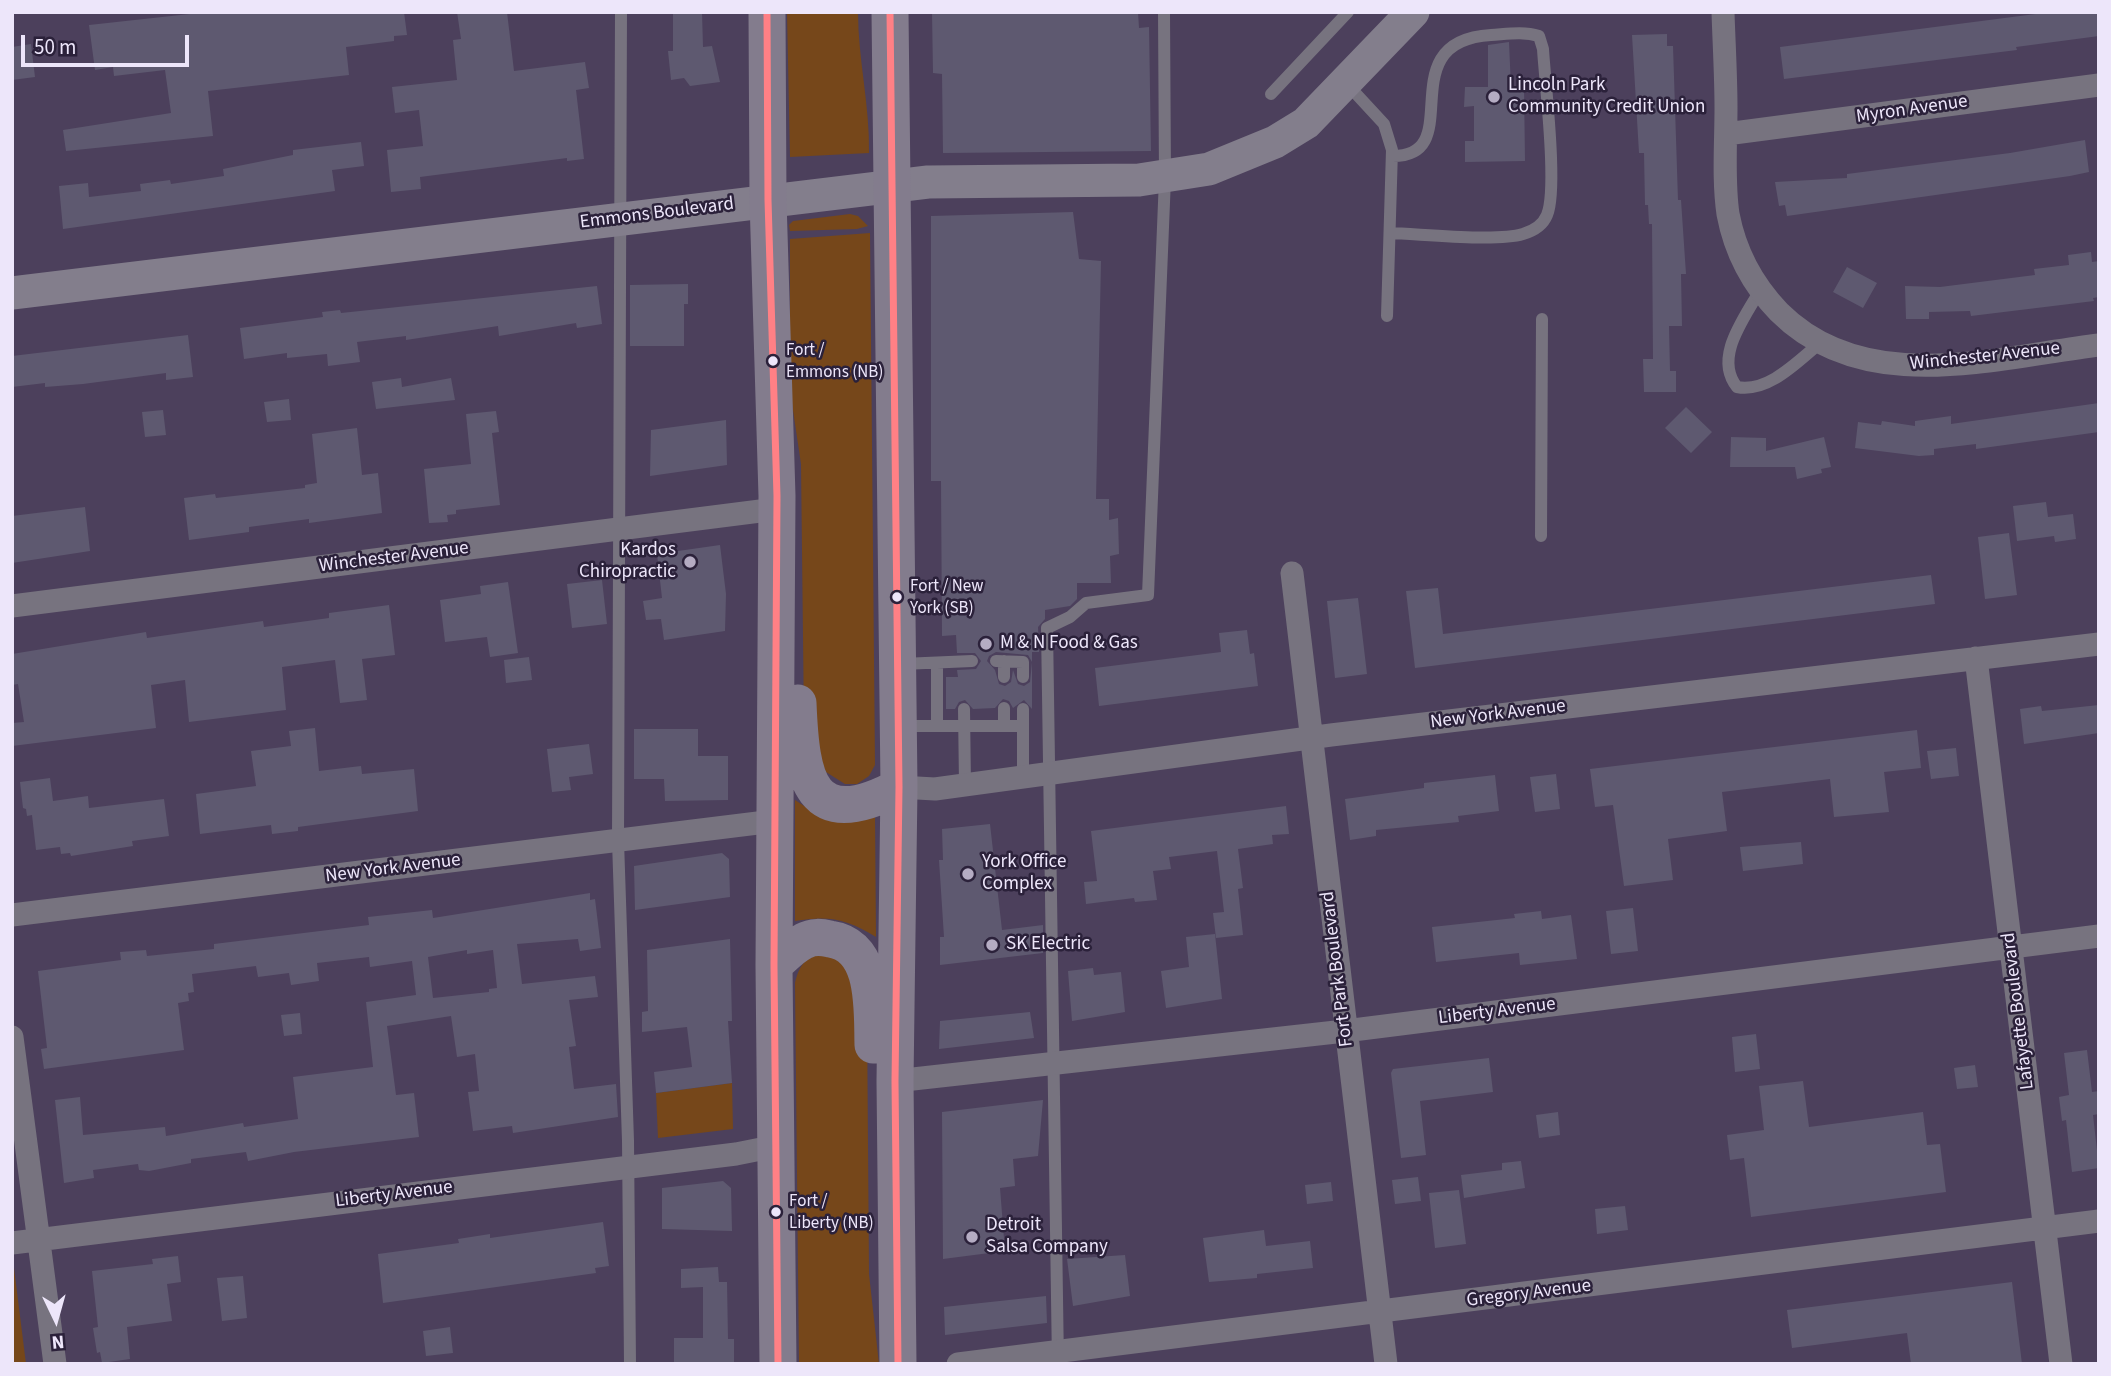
<!DOCTYPE html>
<html>
<head>
<meta charset="utf-8">
<style>
  body { margin:0 }
  #map { position:relative; width:2111px; height:1376px; overflow:hidden; background:#4c405c; font-family:"Source Sans 3",sans-serif }
  canvas { display:block }
  .frame { position:absolute; inset:0; border:14px solid #ede6fa; pointer-events:none }
  .north { position:absolute; left:21px; top:1285px; width:70px; height:70px; -webkit-text-stroke:5px #2b213a; paint-order:stroke; rotate:175deg; font-size:19px; font-weight:700; line-height:28px; text-align:center; color:#ede6fa }
  .north::after { content:''; display:block; margin:auto; width:24px; height:32px; background:#ede6fa; clip-path:polygon(50% 0,100% 100%,50% 72%,0 100%) }
  .scale { position:absolute; left:21px; top:35px; width:168px; height:32px; box-sizing:border-box; border:4px solid #ede6fa; border-top:0; padding-left:9px; font-size:21px; line-height:24px; white-space:nowrap; color:#ede6fa; -webkit-text-stroke:5px #2b213a; paint-order:stroke }
</style>
</head>
<body>
<div id="map">
<canvas width="2111" height="1376"></canvas>
<div class="frame"></div>
<div class="north">N</div>
<div class="scale">50 m</div>
</div>
<script>
const c = document.querySelector('canvas').getContext('2d');
c.lineJoin = 'round';
function fillPath(path, color) { c.fillStyle = color; c.fill(path, 'evenodd'); }
function stroke(path, color, width, dash) { c.strokeStyle = color; c.lineWidth = width; c.lineCap = dash ? 'butt' : 'round'; c.setLineDash(dash || []); c.stroke(path); }
function label(font, color, halo, rows, align = 'center') {
  c.font = font + ' "Source Sans 3",sans-serif'; c.lineWidth = 5; c.setLineDash([]); c.textBaseline = 'middle'; c.strokeStyle = halo; c.fillStyle = color; for (const [text, x, y, turn = 0] of rows) {
    c.save(); c.translate(x, y); c.rotate((+turn || 0) * Math.PI / 180); c.textAlign = isNaN(turn) ? turn : align; if (halo) c.strokeText(text, 0, 0); c.fillText(text, 0, 0); c.restore();
  }
}
const green = new Path2D(`
  M 787,12 L 858,12 C 858,59 870,106 869,153 L 790,157 Z
  M 850,214 L 858,216 L 868,226 L 857,229 L 790,231 L 789,225 L 793,221 Z
  M 870,233 L 875,765 L 869,776 L 857,784 L 845,784 L 826,772 L 804,723 L 801,464 L 790,390 L 790,239 Z
  M 795,800 L 821,817 L 875,816 L 876,937 C 847,919 829,915 795,921 Z
  M 818,954 L 830,955 L 844,964 L 867,1014 L 869,1274 L 879,1364 L 799,1364 L 795,983 C 799,967 803,960 818,954 Z
  M 732,1083 L 733,1129 L 658,1138 L 656,1093 Z
  M 12,1268 L 14,1268 L 26,1364 L 12,1364 Z`);
const building = new Path2D(`
  M 208,12 L 404,12 L 407,35 L 394,36 L 394,41 L 346,47 L 349,75 L 208,91 L 213,136 L 66,151 L 63,130 L 171,113 L 165,70 L 114,76 L 113,67 L 95,70 L 89,25 Z
  M 457,12 L 507,12 L 514,71 L 585,62 L 589,88 L 576,90 L 584,159 L 567,161 L 567,158 L 420,177 L 421,189 L 391,192 L 387,150 L 423,146 L 419,110 L 395,113 L 392,87 L 457,80 L 453,40 L 461,39 Z
  M 673,12 L 702,12 L 703,47 L 712,46 L 720,82 L 690,86 L 684,78 L 671,80 L 668,51 L 673,51 Z
  M 932,12 L 1138,12 L 1139,28 L 1149,27 L 1151,151 L 943,153 L 942,74 L 933,73 Z
  M 2051,12 L 2099,12 L 2099,36 L 2016,47 L 2017,50 L 1784,79 L 1780,47 Z
  M 1667,34 L 1667,46 L 1673,46 L 1678,200 L 1681,200 L 1686,274 L 1681,274 L 1682,326 L 1669,326 L 1670,371 L 1676,371 L 1676,392 L 1644,392 L 1643,359 L 1653,359 L 1652,224 L 1649,224 L 1648,205 L 1645,205 L 1644,153 L 1639,153 L 1632,35 Z
  M 1509,42 L 1511,88 L 1524,87 L 1525,161 L 1465,162 L 1465,141 L 1474,141 L 1474,106 L 1464,107 L 1465,87 L 1488,87 L 1488,45 Z
  M 31,44 L 35,77 L 12,80 L 12,47 Z
  M 2085,140 L 2089,172 L 2070,176 L 1787,216 L 1785,205 L 1779,206 L 1775,182 L 1847,178 L 1847,174 L 2010,153 Z
  M 361,142 L 364,166 L 332,170 L 335,191 L 63,229 L 59,186 L 88,183 L 89,197 L 141,191 L 140,184 L 170,180 L 171,184 L 224,176 L 223,169 L 293,155 L 293,150 Z
  M 1073,212 L 1079,259 L 1101,261 L 1096,499 L 1109,499 L 1109,520 L 1118,518 L 1119,554 L 1110,556 L 1111,583 L 1077,583 L 1077,599 L 1070,606 L 1045,610 L 1045,619 L 1038,627 L 1039,652 L 1032,652 L 1032,709 L 1024,700 L 1013,708 L 1009,701 L 1003,699 L 995,708 L 973,709 L 965,700 L 959,702 L 955,709 L 946,709 L 946,677 L 958,677 L 957,670 L 976,669 L 981,661 L 975,653 L 957,653 L 956,635 L 942,636 L 941,481 L 931,481 L 931,216 ZM 996,652 L 1028,655 L 1032,662 L 1030,682 L 1024,686 L 1018,684 L 1013,670 L 1011,682 L 1005,686 L 999,684 L 995,670 L 987,661 L 989,656 Z
  M 2091,252 L 2092,262 L 2099,261 L 2099,297 L 2093,298 L 2094,301 L 1971,316 L 1970,311 L 1929,312 L 1929,319 L 1906,319 L 1905,286 L 1940,287 L 2035,275 L 2034,269 L 2069,265 L 2068,255 Z
  M 1847,267 L 1877,283 L 1863,308 L 1833,292 Z
  M 688,284 L 688,304 L 684,304 L 684,346 L 630,346 L 630,285 Z
  M 597,286 L 602,324 L 577,328 L 576,323 L 499,336 L 498,326 L 406,340 L 406,336 L 357,342 L 360,362 L 328,366 L 327,354 L 287,358 L 287,353 L 244,359 L 240,328 L 323,317 L 322,312 L 340,310 L 341,313 Z
  M 188,335 L 193,377 L 166,380 L 166,373 L 83,384 L 45,387 L 45,383 L 12,387 L 12,356 Z
  M 401,378 L 402,387 L 451,378 L 455,400 L 376,409 L 372,382 Z
  M 289,399 L 291,420 L 267,422 L 264,402 Z
  M 2099,403 L 2099,432 L 1976,449 L 1976,444 L 1934,449 L 1934,455 L 1919,456 L 1855,448 L 1858,422 L 1881,425 L 1882,421 L 1915,426 L 1915,421 L 1951,416 L 1951,424 Z
  M 1686,407 L 1712,432 L 1691,453 L 1665,428 Z
  M 163,410 L 166,435 L 145,437 L 142,412 Z
  M 496,411 L 499,432 L 492,433 L 500,505 L 456,510 L 456,514 L 447,515 L 448,522 L 429,523 L 424,469 L 471,464 L 466,414 Z
  M 726,420 L 727,465 L 650,476 L 651,430 Z
  M 357,428 L 362,475 L 378,473 L 382,513 L 309,523 L 309,519 L 249,527 L 249,532 L 189,540 L 184,498 L 215,494 L 216,498 L 305,488 L 305,485 L 317,483 L 312,434 Z
  M 1731,437 L 1766,438 L 1766,451 L 1824,437 L 1831,467 L 1821,469 L 1822,473 L 1797,479 L 1795,467 L 1730,467 Z
  M 2046,502 L 2048,517 L 2073,514 L 2076,539 L 2055,542 L 2054,536 L 2017,541 L 2013,506 Z
  M 85,507 L 90,551 L 12,563 L 12,516 Z
  M 2009,533 L 2017,595 L 1985,599 L 1978,537 Z
  M 720,545 L 726,594 L 725,631 L 664,640 L 661,619 L 646,620 L 643,601 L 662,598 L 657,554 Z
  M 1931,575 L 1935,604 L 1415,668 L 1406,591 L 1438,588 L 1443,634 Z
  M 602,580 L 607,624 L 572,628 L 567,584 Z
  M 508,582 L 518,653 L 490,657 L 487,637 L 445,642 L 440,600 L 481,594 L 480,586 Z
  M 1358,598 L 1367,674 L 1335,678 L 1327,601 Z
  M 389,605 L 395,655 L 362,659 L 367,700 L 340,703 L 335,660 L 282,667 L 286,710 L 189,722 L 185,680 L 151,685 L 156,728 L 12,746 L 12,723 L 24,722 L 18,684 L 12,685 L 12,654 L 146,632 L 147,638 L 263,621 L 264,627 L 329,618 L 329,613 Z
  M 1247,630 L 1250,654 L 1254,653 L 1258,686 L 1099,706 L 1095,668 L 1221,652 L 1219,633 Z
  M 529,657 L 532,680 L 506,683 L 504,660 Z
  M 2099,705 L 2099,733 L 2024,744 L 2020,709 L 2041,706 L 2042,711 Z
  M 315,728 L 319,771 L 361,766 L 362,774 L 414,769 L 418,811 L 298,827 L 298,831 L 272,834 L 271,825 L 200,834 L 196,794 L 256,786 L 251,751 L 291,746 L 289,731 Z
  M 634,729 L 698,729 L 698,756 L 728,756 L 728,800 L 665,801 L 664,779 L 634,779 Z
  M 1917,730 L 1921,768 L 1884,772 L 1889,812 L 1834,817 L 1830,779 L 1722,792 L 1727,831 L 1668,839 L 1673,880 L 1624,886 L 1613,805 L 1595,807 L 1590,769 Z
  M 589,744 L 593,774 L 569,777 L 571,790 L 552,792 L 547,749 Z
  M 1956,748 L 1959,776 L 1931,779 L 1927,751 Z
  M 1556,774 L 1560,809 L 1535,812 L 1530,777 Z
  M 1495,775 L 1499,811 L 1458,816 L 1459,822 L 1376,830 L 1376,836 L 1350,840 L 1345,799 L 1424,788 L 1424,783 Z
  M 50,778 L 53,801 L 88,796 L 89,808 L 164,799 L 169,836 L 132,841 L 133,846 L 71,856 L 70,853 L 61,854 L 60,847 L 36,850 L 32,815 L 27,816 L 26,809 L 23,808 L 20,782 Z
  M 1286,806 L 1289,834 L 1272,835 L 1273,844 L 1238,849 L 1243,888 L 1238,889 L 1243,935 L 1216,938 L 1213,913 L 1224,912 L 1217,851 L 1169,857 L 1171,869 L 1153,871 L 1157,900 L 1135,902 L 1134,898 L 1086,904 L 1084,882 L 1097,881 L 1091,831 Z
  M 990,824 L 1002,930 L 1043,925 L 1043,953 L 940,965 L 940,937 L 944,937 L 939,860 L 943,860 L 942,829 Z
  M 1801,842 L 1803,864 L 1743,871 L 1740,847 Z
  M 722,853 L 729,859 L 730,897 L 635,910 L 634,866 Z
  M 590,893 L 590,900 L 595,899 L 601,948 L 580,951 L 578,939 L 517,944 L 522,984 L 595,976 L 598,997 L 569,1000 L 576,1046 L 569,1047 L 574,1089 L 616,1084 L 618,1117 L 513,1133 L 512,1126 L 473,1131 L 468,1092 L 479,1091 L 475,1054 L 457,1057 L 451,1016 L 387,1026 L 396,1095 L 414,1093 L 419,1137 L 294,1152 L 248,1161 L 246,1152 L 191,1159 L 191,1163 L 149,1171 L 139,1170 L 138,1164 L 93,1170 L 94,1178 L 64,1183 L 55,1100 L 80,1097 L 83,1135 L 165,1127 L 166,1136 L 243,1123 L 244,1127 L 298,1119 L 293,1077 L 373,1067 L 366,1002 L 416,995 L 412,961 L 370,967 L 369,957 L 317,963 L 319,981 L 291,985 L 289,973 L 258,977 L 256,966 L 192,974 L 194,992 L 188,993 L 189,1001 L 178,1003 L 184,1050 L 44,1069 L 41,1049 L 47,1048 L 38,971 L 121,960 L 120,952 L 146,950 L 147,956 L 214,949 L 214,944 L 369,925 L 368,917 L 432,910 L 433,918 ZM 467,950 L 467,954 L 493,950 L 497,988 L 489,989 L 489,992 L 433,998 L 428,957 Z
  M 1633,908 L 1638,951 L 1611,954 L 1606,911 Z
  M 1541,911 L 1542,919 L 1571,915 L 1577,959 L 1520,965 L 1519,953 L 1436,962 L 1432,927 L 1515,918 L 1514,914 Z
  M 1215,934 L 1222,999 L 1166,1008 L 1161,971 L 1189,967 L 1186,937 Z
  M 730,939 L 732,1021 L 728,1021 L 732,1083 L 656,1093 L 654,1072 L 692,1067 L 687,1027 L 642,1032 L 642,1012 L 648,1011 L 647,950 Z
  M 1093,968 L 1094,975 L 1121,972 L 1125,1012 L 1072,1021 L 1068,971 Z
  M 1030,1012 L 1034,1038 L 939,1049 L 940,1021 Z
  M 300,1013 L 302,1034 L 284,1036 L 281,1015 Z
  M 1756,1034 L 1760,1069 L 1735,1072 L 1732,1037 Z
  M 2087,1050 L 2092,1092 L 2099,1091 L 2099,1114 L 2093,1115 L 2099,1168 L 2072,1172 L 2066,1120 L 2062,1121 L 2059,1097 L 2069,1095 L 2064,1053 Z
  M 1489,1058 L 1493,1092 L 1420,1101 L 1426,1155 L 1401,1158 L 1391,1073 L 1393,1069 Z
  M 1975,1065 L 1978,1087 L 1957,1089 L 1954,1068 Z
  M 1803,1081 L 1809,1127 L 1923,1112 L 1927,1145 L 1940,1144 L 1946,1192 L 1751,1217 L 1744,1158 L 1730,1160 L 1727,1135 L 1764,1130 L 1759,1086 Z
  M 1043,1100 L 1038,1156 L 1013,1159 L 1015,1186 L 1000,1188 L 1005,1251 L 943,1259 L 942,1112 Z
  M 1558,1112 L 1560,1135 L 1539,1138 L 1536,1115 Z
  M 1521,1161 L 1525,1188 L 1464,1198 L 1461,1175 L 1502,1170 L 1502,1163 Z
  M 1418,1177 L 1421,1201 L 1395,1204 L 1392,1180 Z
  M 723,1181 L 731,1188 L 732,1231 L 662,1229 L 662,1188 Z
  M 1331,1182 L 1333,1201 L 1307,1204 L 1305,1185 Z
  M 1459,1190 L 1466,1244 L 1435,1248 L 1429,1193 Z
  M 1625,1206 L 1628,1230 L 1597,1234 L 1595,1209 Z
  M 603,1222 L 609,1266 L 595,1268 L 596,1273 L 383,1303 L 378,1254 L 459,1243 L 458,1239 L 490,1234 L 490,1238 Z
  M 1264,1230 L 1266,1246 L 1310,1241 L 1313,1268 L 1257,1274 L 1257,1278 L 1209,1282 L 1203,1238 Z
  M 1125,1255 L 1130,1296 L 1073,1306 L 1067,1259 Z
  M 178,1256 L 181,1282 L 167,1284 L 172,1321 L 127,1327 L 130,1359 L 102,1363 L 100,1352 L 97,1353 L 93,1328 L 98,1327 L 92,1271 L 153,1264 L 152,1259 Z
  M 718,1267 L 719,1282 L 727,1282 L 728,1339 L 734,1339 L 734,1364 L 674,1364 L 674,1338 L 703,1338 L 703,1287 L 681,1288 L 681,1269 Z
  M 243,1276 L 247,1318 L 222,1321 L 217,1278 Z
  M 2012,1282 L 2022,1364 L 1911,1364 L 1907,1333 L 1792,1348 L 1787,1310 Z
  M 1046,1296 L 1047,1323 L 945,1335 L 944,1307 Z
  M 450,1327 L 453,1353 L 426,1356 L 423,1331 Z`);
const lane = new Path2D(`
  M 621,12 L 618,841 L 628,1141 L 630,1364
  M 1347,84 L 1384,124 L 1392,150 L 1387,316
  M 1271,94 L 1348,12
  M 1390,233 C 1422,234 1496,242 1523,234 C 1533,231 1543,225 1547,215 C 1558,189 1545,83 1543,49 L 1539,36 C 1523,31 1507,34 1491,35 C 1387,41 1470,157 1392,156
  M 1760,290 C 1745,318 1713,357 1737,387 C 1768,393 1797,362 1820,343
  M 1541,536 L 1542,319
  M 996,661 L 1023,662 L 1023,677
  M 937,663 L 937,726
  M 902,664 L 972,661
  M 1004,677 L 1004,661
  M 964,709 L 965,785
  M 1023,709 L 1023,777
  M 901,726 L 1023,726
  M 1004,726 L 1004,708
  M 1058,1364 L 1047,628 L 1070,617 L 1086,603 L 1148,595 L 1165,178 L 1164,12`);
const street = new Path2D(`
  M 1723,12 C 1724,44 1726,76 1726,108 C 1726,143 1723,180 1728,214 C 1735,251 1753,285 1779,312 C 1864,397 1993,358 2099,345
  M 1726,134 L 2099,85
  M 1292,573 L 1386,1364
  M 12,606 L 776,509
  M 1976,658 L 2061,1364
  M 899,787 L 935,789 L 1331,735 L 2099,644
  M 12,915 L 774,821
  M 12,1037 L 55,1364
  M 895,1081 L 1345,1031 L 2099,936
  M 12,1243 L 736,1154 L 776,1146
  M 958,1364 L 2099,1221`);
const secondary = new Path2D(`
  M 12,293 L 928,182 L 1139,180 L 1209,169 L 1275,142 L 1306,123 L 1413,12`);
const primary = new Path2D(`
  M 767,12 L 768,200 L 777,496 L 774,965 L 778,1364
  M 890,12 L 899,787 L 895,1081 L 898,1364
  M 798,703 C 801,778 809,835 899,787
  M 774,965 C 783,957 793,946 804,941 C 813,936 821,937 830,939 C 877,946 872,1010 873,1045`);
const bus1 = new Path2D(`
  M 767,12 L 768,200 L 777,496 L 774,965 L 778,1364
  M 890,12 L 899,787 L 895,1081 L 898,1364`);
const markers = [
  [1494,97,7,"#b5acc3"],
  [773,361,6,"#ede6fa"],
  [690,562,7,"#b5acc3"],
  [897,597,6,"#ede6fa"],
  [986,644,7,"#b5acc3"],
  [968,874,7,"#b5acc3"],
  [992,945,7,"#b5acc3"],
  [776,1212,6,"#ede6fa"],
  [972,1237,7,"#b5acc3"]
];
const busNames = [
  ["Fort /",786,351],
  ["Emmons (NB)",786,373],
  ["Fort / New",910,587],
  ["York (SB)",910,609],
  ["Fort /",789,1202],
  ["Liberty (NB)",789,1224]
];
const poiNames = [
  ["Lincoln Park",1508,86],
  ["Community Credit Union",1508,108],
  ["Kardos",676,551,"right"],
  ["Chiropractic",676,573,"right"],
  ["M & N Food & Gas",1000,644],
  ["York Office",982,863],
  ["Complex",982,885],
  ["SK Electric",1006,945],
  ["Detroit",986,1226],
  ["Salsa Company",986,1248]
];
const streetNames = [
  ["Myron Avenue",1912,110,-8],
  ["Emmons Boulevard",657,214,-7],
  ["Winchester Avenue",1985,357,-6],
  ["Winchester Avenue",394,558,-7],
  ["New York Avenue",1498,715,-7],
  ["New York Avenue",393,869,-7],
  ["Fort Park Boulevard",1338,969,-97],
  ["Lafayette Boulevard",2019,1011,-97],
  ["Liberty Avenue",1497,1012,-7],
  ["Liberty Avenue",394,1195,-7],
  ["Gregory Avenue",1529,1294,-7]
];
fillPath(green, '#76471a');
fillPath(building, '#5e5970');
stroke(lane, '#77737f', 12);
stroke(street, '#77737f', 23);
stroke(secondary, '#837e8c', 33);
stroke(primary, '#837c8d', 37);
stroke(bus1, '#ff8085', 7);
for (const [x, y, r, color] of markers) { const dot = new Path2D(); dot.arc(x, y, r, 0, 2 * Math.PI); c.fillStyle = color; c.fill(dot); stroke(dot, '#2b213a', 2.5); }
label('17px', '#ede6fa', '#2b213a', busNames, 'left');
label('19px', '#ede6fa', '#2b213a', poiNames, 'left');
label('19px', '#ede6fa', '#2b213a', streetNames);
</script>
</body>
</html>
